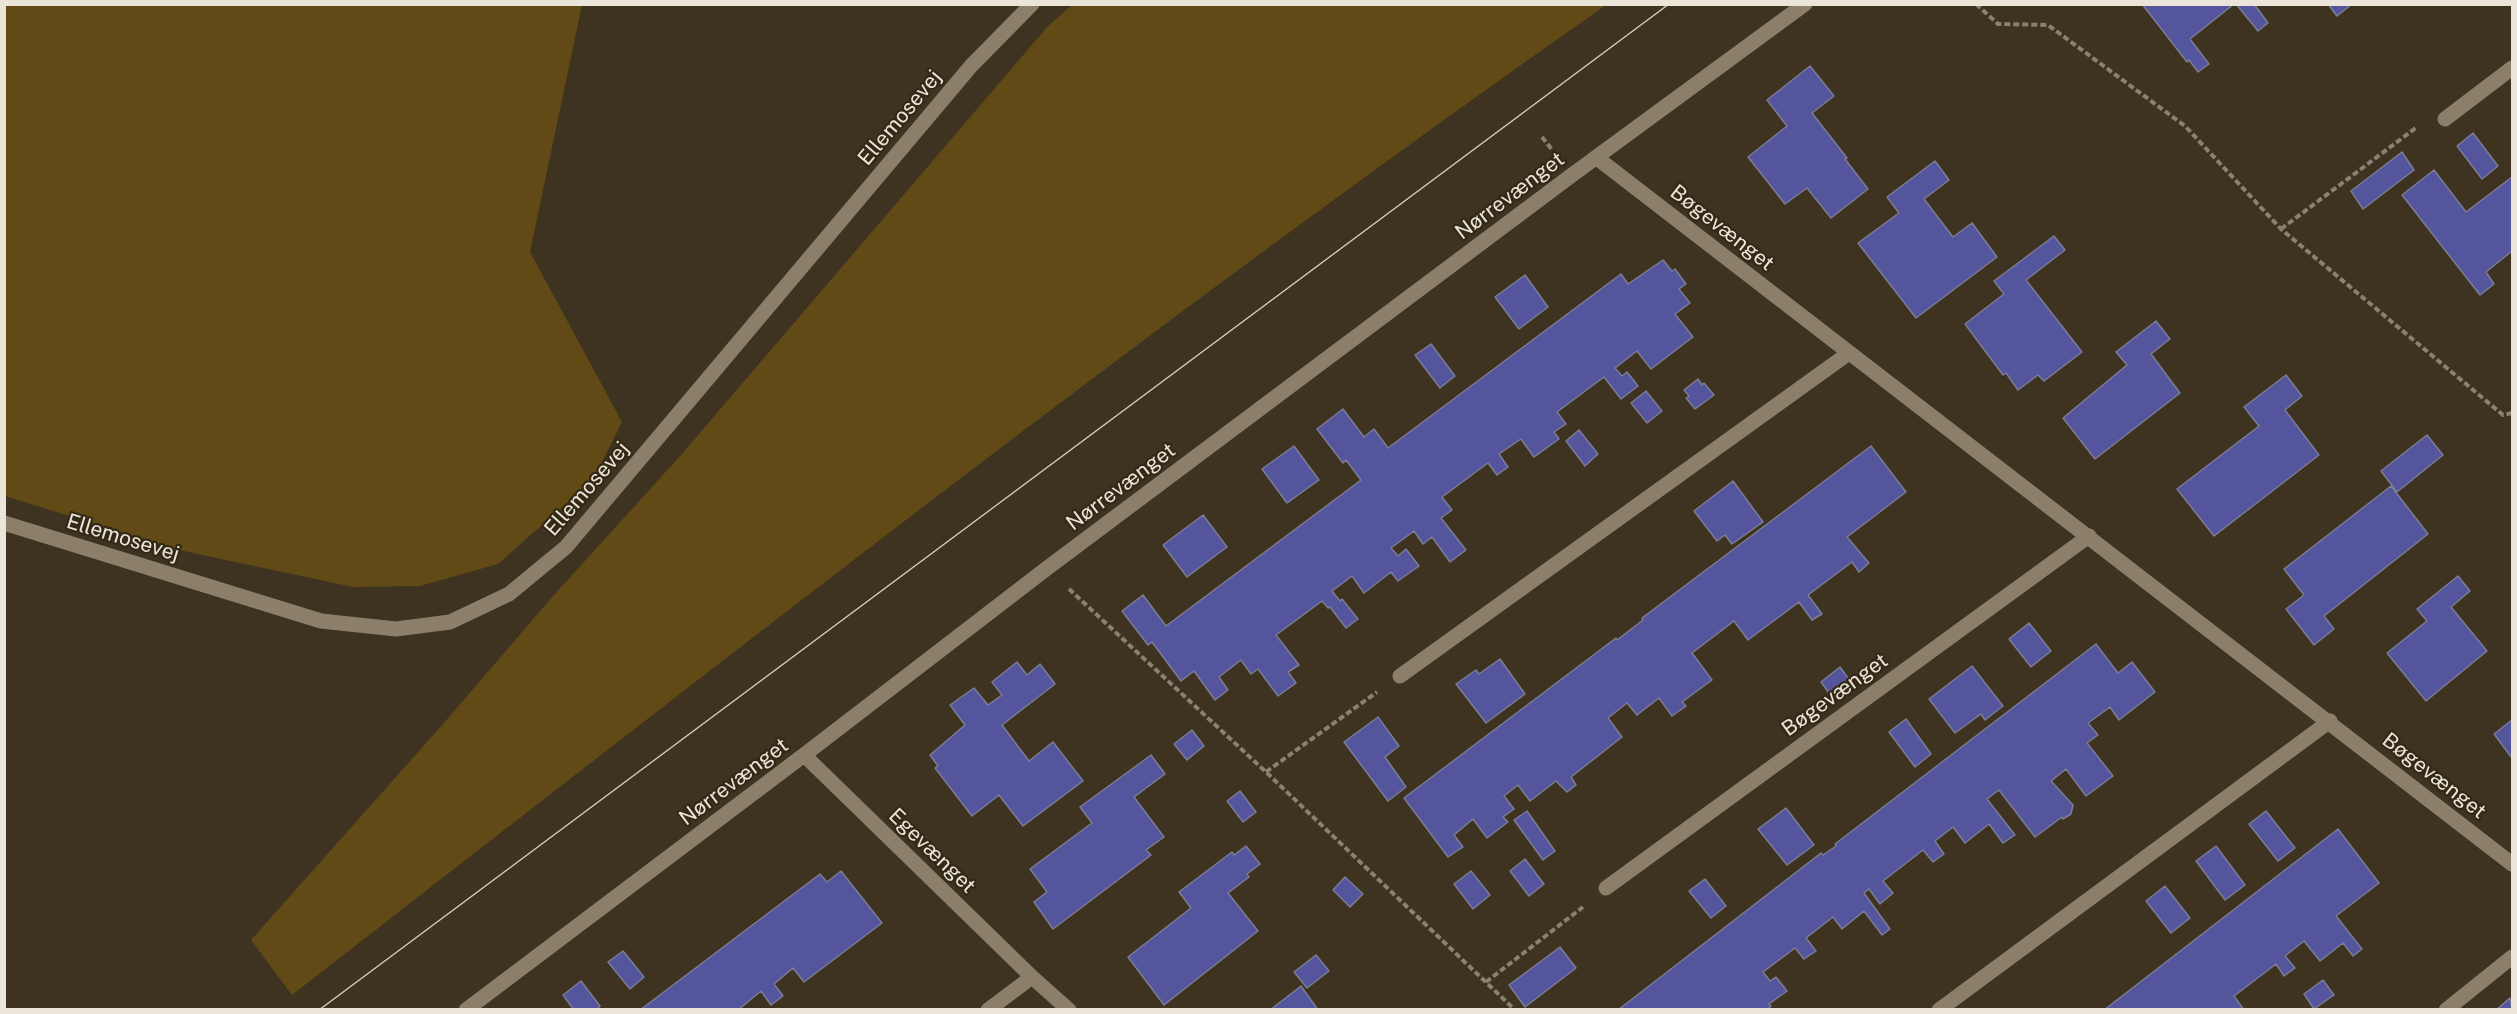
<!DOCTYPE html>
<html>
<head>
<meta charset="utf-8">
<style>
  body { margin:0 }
  #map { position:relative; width:2517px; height:1014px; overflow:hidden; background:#3d3320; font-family:"Public Sans",sans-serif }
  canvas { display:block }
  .frame { position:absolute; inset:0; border:6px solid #ebe5d9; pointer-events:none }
</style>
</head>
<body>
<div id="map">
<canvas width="2517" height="1014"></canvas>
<div class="frame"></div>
</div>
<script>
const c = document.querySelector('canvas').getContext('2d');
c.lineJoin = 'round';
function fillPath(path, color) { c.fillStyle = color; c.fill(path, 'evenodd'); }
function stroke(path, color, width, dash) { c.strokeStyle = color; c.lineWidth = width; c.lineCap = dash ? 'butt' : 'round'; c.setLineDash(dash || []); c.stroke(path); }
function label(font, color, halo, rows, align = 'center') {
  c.font = font + ' "Public Sans",sans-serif'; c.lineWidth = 4.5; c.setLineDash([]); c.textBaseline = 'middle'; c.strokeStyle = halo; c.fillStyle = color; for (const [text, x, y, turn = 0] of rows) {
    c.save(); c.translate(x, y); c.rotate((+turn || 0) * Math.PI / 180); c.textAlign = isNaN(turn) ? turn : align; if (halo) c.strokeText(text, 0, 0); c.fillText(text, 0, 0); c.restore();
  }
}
const green = new Path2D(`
  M 4,5 L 582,5 L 530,252 L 622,422 L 593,480 L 498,564 L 420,586 L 353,587 L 179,550 L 5,496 Z
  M 1072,5 L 1606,5 C 1157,319 725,659 292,995 L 251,940 L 443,724 L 553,596 L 681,455 L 1048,26 Z`);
const building = new Path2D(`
  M 2142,4 L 2234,4 L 2190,39 L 2209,64 L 2198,72 L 2189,60 L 2187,62 Z
  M 2236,4 L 2254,4 L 2268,23 L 2258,31 Z
  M 2328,4 L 2352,4 L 2337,16 Z
  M 1810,66 L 1834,96 L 1812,113 L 1847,158 L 1845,159 L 1868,189 L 1831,218 L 1807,188 L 1785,204 L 1748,157 L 1787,126 L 1767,100 Z
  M 2473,133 L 2498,166 L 2482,179 L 2457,146 Z
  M 2402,152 L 2414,170 L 2363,209 L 2351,191 Z
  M 1935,161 L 1949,180 L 1924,199 L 1953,237 L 1972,223 L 1997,257 L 1916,318 L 1858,243 L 1899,213 L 1887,197 Z
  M 2434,170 L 2466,212 L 2512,177 L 2512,251 L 2486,272 L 2494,284 L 2480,295 L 2402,195 Z
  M 2054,236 L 2065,250 L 2026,280 L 2082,352 L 2044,381 L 2038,375 L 2018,390 L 2006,373 L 2003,375 L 1965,324 L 2004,294 L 1994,281 Z
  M 1663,260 L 1672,271 L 1675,269 L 1686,284 L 1679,289 L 1690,303 L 1675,314 L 1693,337 L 1651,369 L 1637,351 L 1615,368 L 1622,376 L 1627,372 L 1638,386 L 1621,399 L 1604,377 L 1557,412 L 1566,424 L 1554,432 L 1559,439 L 1534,457 L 1521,439 L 1499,454 L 1508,467 L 1497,475 L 1488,463 L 1442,497 L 1452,510 L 1441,518 L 1466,550 L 1450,562 L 1432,537 L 1423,544 L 1414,531 L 1391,548 L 1398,556 L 1406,549 L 1419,566 L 1398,581 L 1391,572 L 1364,593 L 1352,576 L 1332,591 L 1340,601 L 1342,599 L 1358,619 L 1346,628 L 1330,607 L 1328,608 L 1322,601 L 1276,635 L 1299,665 L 1288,672 L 1296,683 L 1278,696 L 1258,669 L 1251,674 L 1241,660 L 1219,677 L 1228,690 L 1215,700 L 1194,671 L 1181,681 L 1152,642 L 1148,645 L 1122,611 L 1143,595 L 1166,626 L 1361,480 L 1346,460 L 1343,463 L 1317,429 L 1343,409 L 1364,437 L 1374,429 L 1388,448 L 1621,274 L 1628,284 Z
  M 1525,275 L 1548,307 L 1519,329 L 1495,297 Z
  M 2156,321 L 2170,339 L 2151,354 L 2180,393 L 2095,459 L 2063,418 L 2127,365 L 2116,352 Z
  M 1431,344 L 1455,376 L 1440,388 L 1415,355 Z
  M 2286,375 L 2302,396 L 2285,410 L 2319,455 L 2214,536 L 2177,489 L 2259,426 L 2244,407 Z
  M 1698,379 L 1702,385 L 1704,383 L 1714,395 L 1695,409 L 1686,398 L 1689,396 L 1684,390 Z
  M 1646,391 L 1662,411 L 1647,423 L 1631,403 Z
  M 1579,430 L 1598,454 L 1585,466 L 1566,441 Z
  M 2427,435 L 2443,455 L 2397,492 L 2381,471 Z
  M 1294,446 L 1319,480 L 1287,503 L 1262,469 Z
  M 1871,446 L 1906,492 L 1847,537 L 1869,563 L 1859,572 L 1852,562 L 1808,595 L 1822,614 L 1812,620 L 1799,602 L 1748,640 L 1734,621 L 1692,653 L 1712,680 L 1682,702 L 1686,706 L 1672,716 L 1659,698 L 1637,715 L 1627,703 L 1608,718 L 1622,737 L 1571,777 L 1576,785 L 1567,792 L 1556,781 L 1530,801 L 1518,785 L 1504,796 L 1514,809 L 1503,817 L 1508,822 L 1487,838 L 1473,819 L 1454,835 L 1463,847 L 1448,857 L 1404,798 L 1616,638 L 1617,640 L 1643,620 L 1642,618 Z
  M 1733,481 L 1763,522 L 1732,544 L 1725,535 L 1717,541 L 1694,511 Z
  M 2391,486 L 2428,534 L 2324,616 L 2334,629 L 2314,645 L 2286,609 L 2304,595 L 2284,569 Z
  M 1203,515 L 1227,547 L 1187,577 L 1163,545 Z
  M 2458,576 L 2470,591 L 2451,607 L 2487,651 L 2426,701 L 2387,653 L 2427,621 L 2417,609 Z
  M 2029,623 L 2051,651 L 2031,667 L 2009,639 Z
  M 2096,644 L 2118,673 L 2132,662 L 2155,692 L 2119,720 L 2110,707 L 2088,723 L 2098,735 L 2087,743 L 2113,776 L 2086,796 L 2066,769 L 2051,781 L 2073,805 L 2071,814 L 2063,819 L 2062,817 L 2035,837 L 1999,790 L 1987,799 L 2015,835 L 2003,843 L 1989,824 L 1965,843 L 1953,827 L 1935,841 L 1944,854 L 1933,862 L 1923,850 L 1883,881 L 1893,893 L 1880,904 L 1869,889 L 1864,893 L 1890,929 L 1882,935 L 1864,911 L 1842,929 L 1833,917 L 1806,938 L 1816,951 L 1804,959 L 1795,948 L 1763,972 L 1770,981 L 1776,977 L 1787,991 L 1769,1004 L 1771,1006 L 1767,1010 L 1618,1010 L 1821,853 L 1823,855 L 1836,846 L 1835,844 Z
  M 1500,659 L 1525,694 L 1486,723 L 1456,684 L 1476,670 L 1479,674 Z
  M 1017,662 L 1027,675 L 1040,664 L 1055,684 L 1002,725 L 1029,761 L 1053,742 L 1083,781 L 1023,826 L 999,795 L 972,816 L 935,768 L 938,766 L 930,755 L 965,725 L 950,705 L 974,688 L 988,705 L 1002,695 L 992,682 Z
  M 1972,666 L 2003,706 L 1985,720 L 1981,714 L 1955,733 L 1929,699 Z
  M 1840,667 L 1851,682 L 1832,697 L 1821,682 Z
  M 1378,717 L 1399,746 L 1385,757 L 1406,787 L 1388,801 L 1344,742 Z
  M 1906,719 L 1931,754 L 1915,767 L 1889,732 Z
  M 2512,720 L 2512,758 L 2494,734 Z
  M 1192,730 L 1204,746 L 1187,760 L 1174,744 Z
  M 1151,755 L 1165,774 L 1134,797 L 1164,837 L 1146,850 L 1151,855 L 1053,929 L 1034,902 L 1047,892 L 1030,869 L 1092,823 L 1080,807 Z
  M 1240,791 L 1256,812 L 1243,822 L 1227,801 Z
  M 1786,808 L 1814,845 L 1787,865 L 1758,829 Z
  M 1527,811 L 1555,851 L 1543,860 L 1514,820 Z
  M 2266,811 L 2295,848 L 2278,861 L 2249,824 Z
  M 2338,829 L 2379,883 L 2336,916 L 2362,949 L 2353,956 L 2343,943 L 2320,961 L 2304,941 L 2285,956 L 2295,968 L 2284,976 L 2276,964 L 2234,996 L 2244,1010 L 2104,1010 Z
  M 1246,846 L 1260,864 L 1247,874 L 1249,877 L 1228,893 L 1258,931 L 1164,1005 L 1128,957 L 1191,908 L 1179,892 L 1232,852 L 1234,855 Z
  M 2216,846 L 2245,885 L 2225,900 L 2196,861 Z
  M 1525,859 L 1544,884 L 1529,896 L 1510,871 Z
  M 841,871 L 882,923 L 804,982 L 793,968 L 774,984 L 783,996 L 771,1005 L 761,991 L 738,1010 L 640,1010 L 820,874 L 827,882 Z
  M 1471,871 L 1490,895 L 1473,909 L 1454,884 Z
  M 1345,877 L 1363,894 L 1350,907 L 1333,890 Z
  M 1705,879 L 1726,906 L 1711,918 L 1689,891 Z
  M 2165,886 L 2190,918 L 2171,933 L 2146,901 Z
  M 1560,947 L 1576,968 L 1525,1007 L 1509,985 Z
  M 623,951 L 644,977 L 630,989 L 608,962 Z
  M 1316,955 L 1329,971 L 1307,988 L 1294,972 Z
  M 2323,980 L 2334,995 L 2314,1009 L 2304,994 Z
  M 581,981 L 600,1006 L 596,1010 L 574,1010 L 563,995 Z
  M 1301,986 L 1318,1010 L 1270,1010 Z
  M 2510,998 L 2512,1010 L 2496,1010 Z`);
const path = new Path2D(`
  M 1976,4 L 1998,24 L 2048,25 L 2185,126 L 2281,229 L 2503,415 L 2512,413
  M 1542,137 L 1553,151
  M 2281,229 L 2417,127
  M 1069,589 L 1266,772 L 1515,1010
  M 1266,772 L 1377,692
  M 1486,982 L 1583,907`);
const minor = new Path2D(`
  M 2445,119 L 2512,68
  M 1597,158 L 2512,864
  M 1400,676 L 1849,353
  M 804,755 L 1032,977 L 1069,1010
  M 1606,888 L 2089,536
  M 466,1010 L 804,755 L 1046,569 L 1572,175 L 1805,4
  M 988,1010 L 1032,977
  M 1939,1010 L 2330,721
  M 2446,1010 L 2512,957`);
const tertiary = new Path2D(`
  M 4,523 L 321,621 L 396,629 L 450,622 L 509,594 L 566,547 L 971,66 L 1032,4`);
const tram = new Path2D(`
  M 319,1010 L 1669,4`);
const streetNames = [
  ["Ellemosevej",900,118,-50],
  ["Nørrevænget",1510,196,-37],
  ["Bøgevænget",1722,228,38],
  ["Nørrevænget",1121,487,-37],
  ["Ellemosevej",587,489,-49],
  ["Ellemosevej",123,538,17],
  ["Bøgevænget",1835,695,-36],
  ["Bøgevænget",2434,776,38],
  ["Nørrevænget",734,782,-37],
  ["Egevænget",932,851,44]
];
fillPath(green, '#624a16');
fillPath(building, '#55559e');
stroke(building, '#7b7d94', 1.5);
stroke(path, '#898171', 4, [6, 3]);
stroke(minor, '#8b7f6a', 15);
stroke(tertiary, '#8b7f6a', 15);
stroke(tram, '#d3cdc0', 1.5);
label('21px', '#ebe5d9', '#332916', streetNames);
</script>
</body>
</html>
